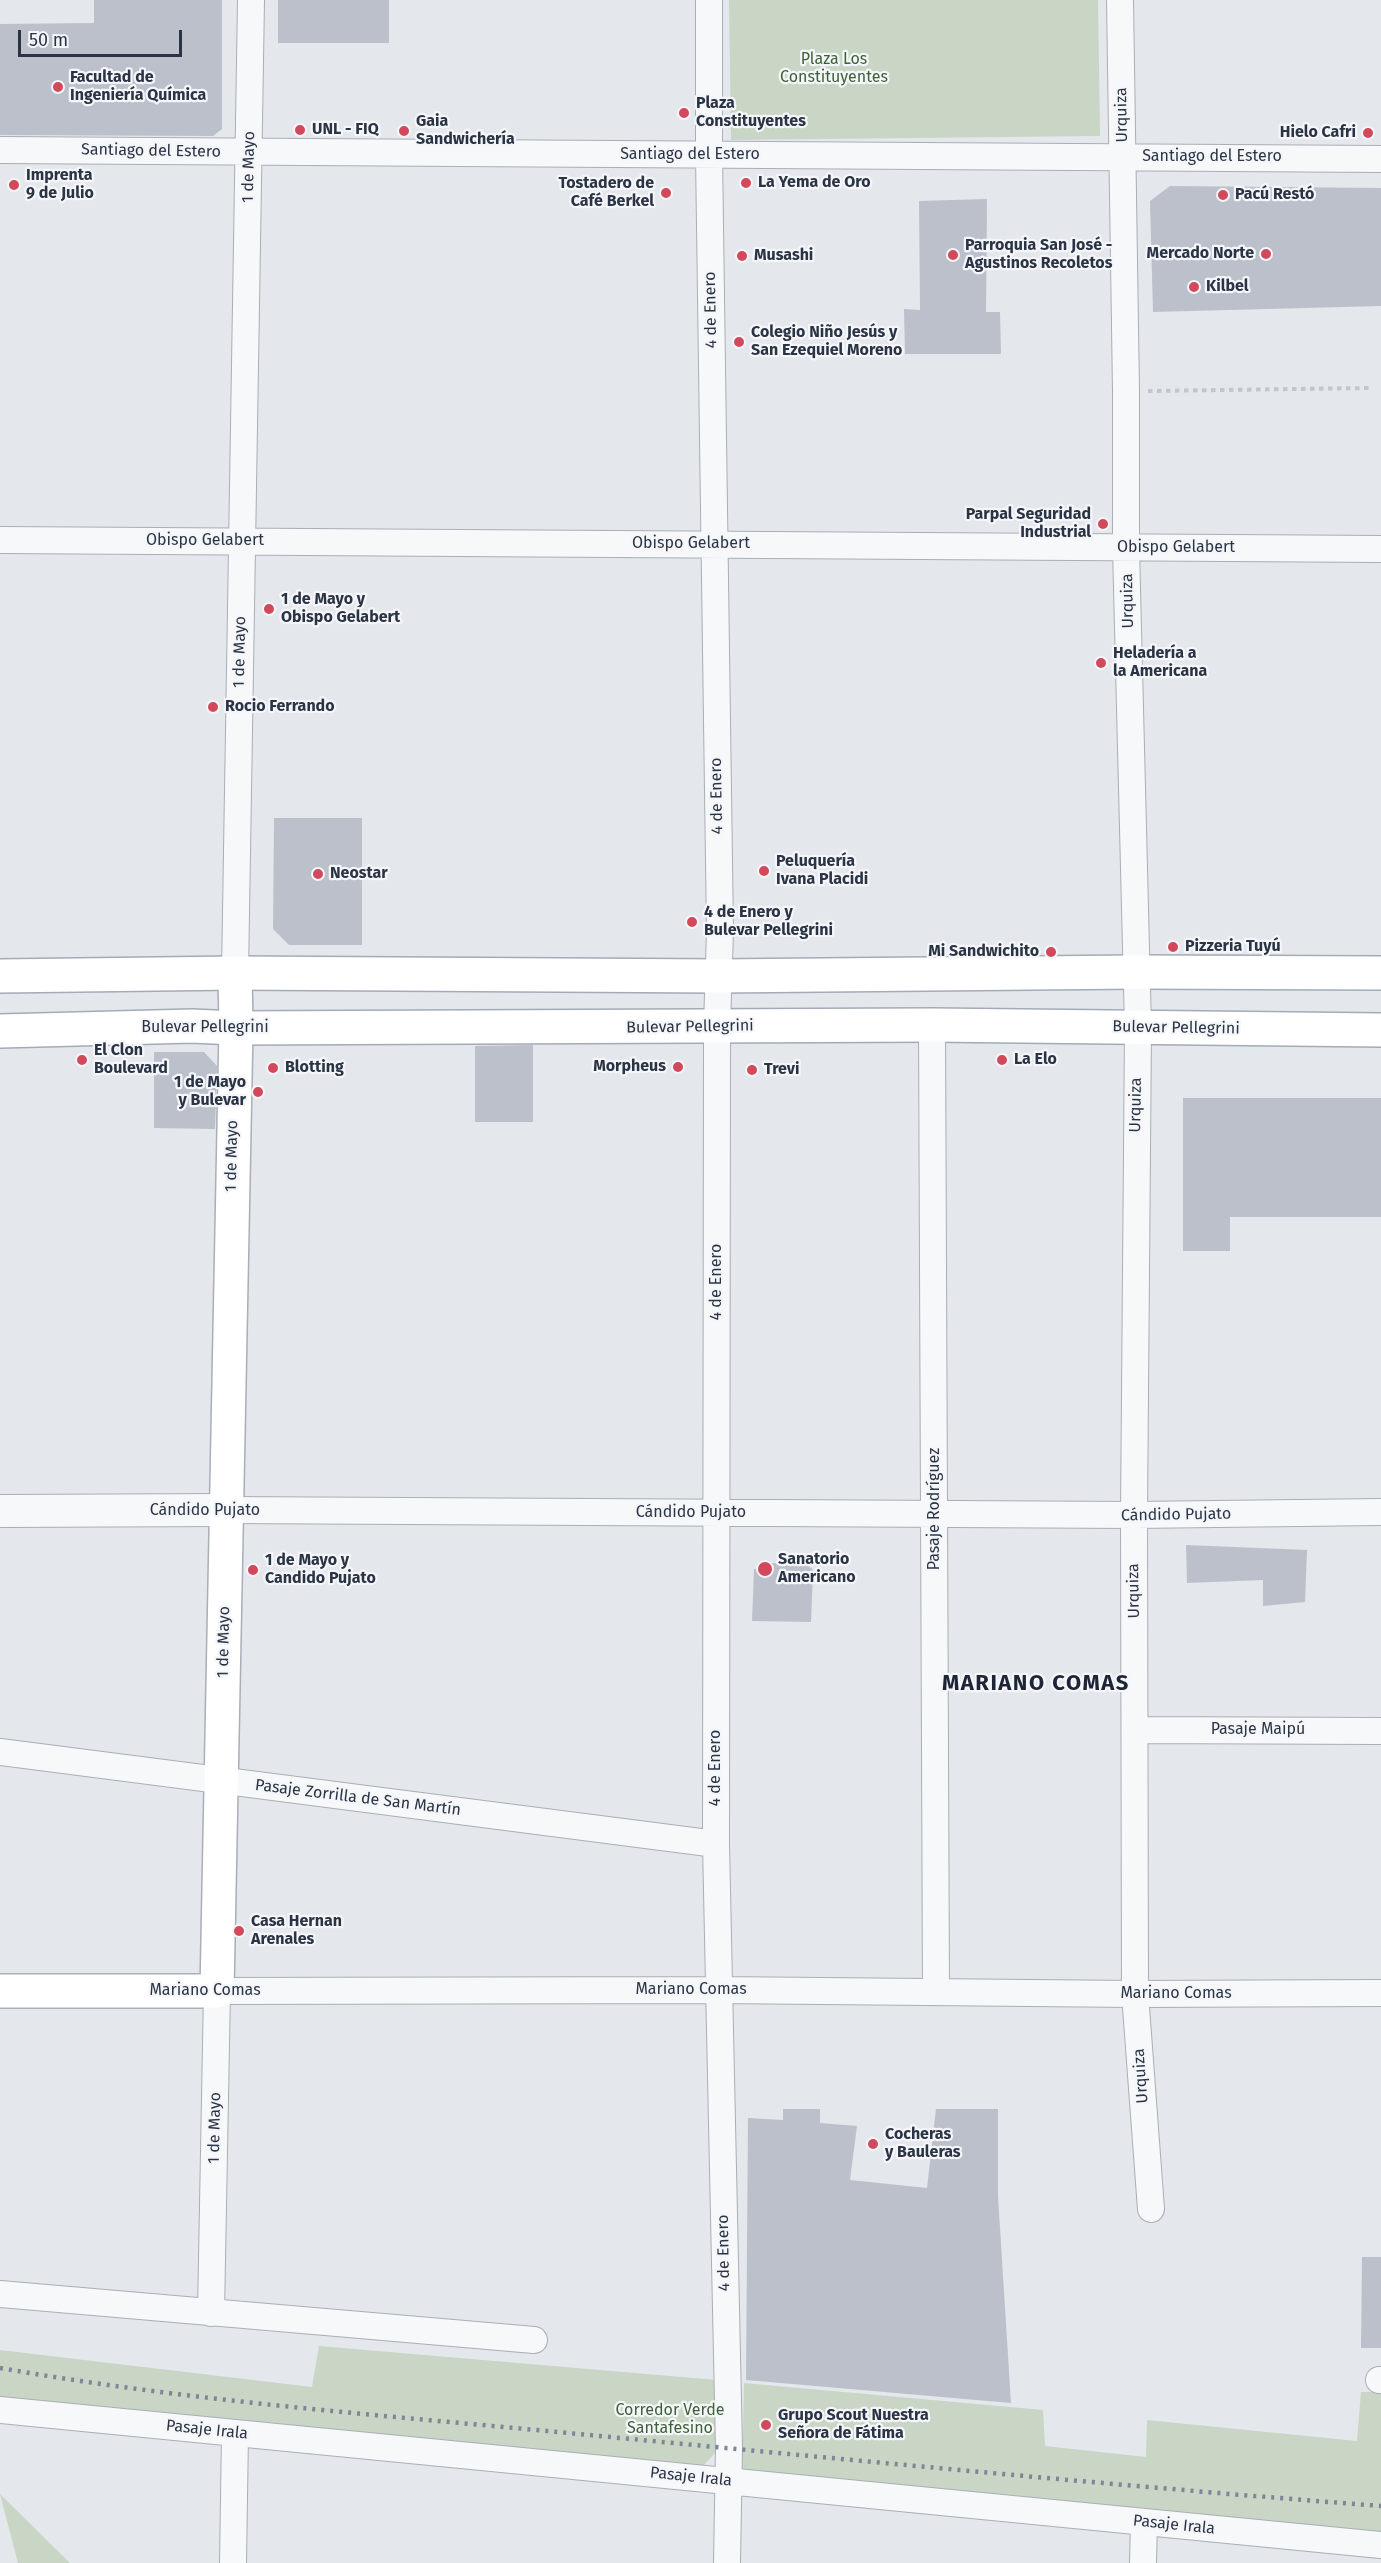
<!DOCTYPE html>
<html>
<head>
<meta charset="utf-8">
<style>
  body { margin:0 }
  #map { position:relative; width:1381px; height:2563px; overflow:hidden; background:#e4e7ec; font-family:"Fira Sans",sans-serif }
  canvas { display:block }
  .scale { position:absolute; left:18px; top:30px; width:164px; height:27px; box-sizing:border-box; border:3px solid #2b3445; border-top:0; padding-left:8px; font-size:18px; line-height:21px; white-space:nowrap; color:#2b3445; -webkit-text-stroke:4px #f4f6f9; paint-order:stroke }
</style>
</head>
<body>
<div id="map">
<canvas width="1381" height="2563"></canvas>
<div class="scale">50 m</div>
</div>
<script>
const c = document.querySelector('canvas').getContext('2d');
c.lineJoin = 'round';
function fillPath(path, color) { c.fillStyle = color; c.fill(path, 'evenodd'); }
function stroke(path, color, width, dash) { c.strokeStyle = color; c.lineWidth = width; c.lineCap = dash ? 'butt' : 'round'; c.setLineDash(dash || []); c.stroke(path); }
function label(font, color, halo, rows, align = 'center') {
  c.font = font + ' "Fira Sans",sans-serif'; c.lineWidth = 4.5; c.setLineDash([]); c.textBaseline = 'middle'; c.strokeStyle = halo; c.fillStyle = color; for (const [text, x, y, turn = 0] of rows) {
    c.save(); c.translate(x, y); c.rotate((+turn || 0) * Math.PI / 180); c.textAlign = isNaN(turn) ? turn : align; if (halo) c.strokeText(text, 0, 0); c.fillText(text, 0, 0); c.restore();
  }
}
const green = new Path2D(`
  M 729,0 L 1098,0 L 1100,136 L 731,140 Z
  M 319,2346 L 717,2380 L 715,2453 L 704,2465 L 693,2467 L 0,2400 L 0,2350 L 312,2387 Z
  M 744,2383 L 1043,2410 L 1045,2446 L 1146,2457 L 1147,2420 L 1357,2441 L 1361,2392 L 1381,2392 L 1381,2532 L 742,2472 Z
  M 0,2494 L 70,2563 L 18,2563 Z`);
const building = new Path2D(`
  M 94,0 L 222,0 L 222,129 L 213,136 L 0,135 L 0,24 L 94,23 Z
  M 278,0 L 389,0 L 389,43 L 278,43 Z
  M 1170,186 L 1381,188 L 1381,306 L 1153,312 L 1150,201 Z
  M 987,199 L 986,312 L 1000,312 L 1001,354 L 905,354 L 904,309 L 920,310 L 919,201 Z
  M 274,818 L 362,818 L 362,945 L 289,945 L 273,929 Z
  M 533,1045 L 533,1122 L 475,1122 L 475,1046 Z
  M 154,1052 L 204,1052 L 217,1066 L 215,1129 L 154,1128 Z
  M 1183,1098 L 1381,1098 L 1381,1217 L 1230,1217 L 1230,1251 L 1183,1251 Z
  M 1186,1545 L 1307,1550 L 1305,1602 L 1263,1606 L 1263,1580 L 1187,1583 Z
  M 768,1563 L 806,1564 L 813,1570 L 811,1622 L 752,1621 L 754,1569 L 770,1570 Z
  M 783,2109 L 820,2109 L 820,2123 L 857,2126 L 850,2180 L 927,2188 L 936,2109 L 998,2109 L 998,2196 L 1011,2403 L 746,2380 L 748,2118 L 783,2120 Z
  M 1362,2257 L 1381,2257 L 1381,2348 L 1361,2348 Z`);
const path = new Path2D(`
  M 1148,391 L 1369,388`);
const minor = new Path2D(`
  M 709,0 L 709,155 L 720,931 L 717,1026 L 716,1844 L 729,2448 L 727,2563
  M 1120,0 L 1126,391 L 1126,548 L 1138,1028 L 1134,1515 L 1135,1994 L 1151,2209
  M 0,150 L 1381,159
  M 0,540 L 1381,549
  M 235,973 L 251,0
  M 932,1025 L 936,1992
  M 226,1510 L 1134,1515 L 1381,1512
  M 1136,1730 L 1381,1731
  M 0,1752 L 716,1844
  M 0,2294 L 534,2340
  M 211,2313 L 217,1991 L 718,1990 L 1135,1994 L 1381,1993
  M 1379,2380 L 1381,2380
  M 0,2410 L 1381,2545
  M 233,2563 L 235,2433
  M 1143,2563 L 1144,2522`);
const tertiary = new Path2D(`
  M 0,1511 L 226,1510`);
const secondary = new Path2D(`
  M 0,1991 L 217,1991 L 236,1028 L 235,973`);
const primary = new Path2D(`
  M 0,976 L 235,973 L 719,976 L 1136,972 L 1381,973
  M 0,1031 L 192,1026 L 236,1028 L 932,1025 L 1381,1030`);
const rail = new Path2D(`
  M 0,2368 C 194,2402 393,2416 589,2435 C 853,2460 1117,2486 1381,2506`);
const markers = [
  [58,87,6,"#d1495b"],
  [684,113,6,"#d1495b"],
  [300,130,6,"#d1495b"],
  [404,131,6,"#d1495b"],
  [1368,133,6,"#d1495b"],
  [746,183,6,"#d1495b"],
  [14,185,6,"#d1495b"],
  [666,193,6,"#d1495b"],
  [1223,195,6,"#d1495b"],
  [1266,254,6,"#d1495b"],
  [953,255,6,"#d1495b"],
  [742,256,6,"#d1495b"],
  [1194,287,6,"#d1495b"],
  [739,342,6,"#d1495b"],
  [1103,524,6,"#d1495b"],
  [269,609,6,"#d1495b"],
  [1101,663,6,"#d1495b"],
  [213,707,6,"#d1495b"],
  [764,871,6,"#d1495b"],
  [318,874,6,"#d1495b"],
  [692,922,6,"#d1495b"],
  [1173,947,6,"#d1495b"],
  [1051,952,6,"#d1495b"],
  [82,1060,6,"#d1495b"],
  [1002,1060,6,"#d1495b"],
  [678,1067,6,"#d1495b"],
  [273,1068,6,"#d1495b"],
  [752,1070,6,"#d1495b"],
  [258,1092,6,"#d1495b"],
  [765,1569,8,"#d1495b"],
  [253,1570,6,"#d1495b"],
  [239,1931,6,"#d1495b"],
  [873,2144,6,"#d1495b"],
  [766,2425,6,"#d1495b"]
];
const parkNames = [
  ["Plaza Los",834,60],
  ["Constituyentes",834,78],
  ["Corredor Verde",670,2411],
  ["Santafesino",670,2429]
];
const poiNames = [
  ["Facultad de",70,78],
  ["Ingeniería Química",70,96],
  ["Plaza",696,104],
  ["Constituyentes",696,122],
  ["Gaia",416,122],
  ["Sandwichería",416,140],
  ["UNL - FIQ",312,130],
  ["Hielo Cafri",1356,133,"right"],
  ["Imprenta",26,176],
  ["9 de Julio",26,194],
  ["La Yema de Oro",758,183],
  ["Tostadero de",654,184,"right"],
  ["Café Berkel",654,202,"right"],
  ["Pacú Restó",1235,195],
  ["Parroquia San José -",965,246],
  ["Agustinos Recoletos",965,264],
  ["Mercado Norte",1254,254,"right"],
  ["Musashi",754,256],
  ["Kilbel",1206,287],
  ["Colegio Niño Jesús y",751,333],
  ["San Ezequiel Moreno",751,351],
  ["Parpal Seguridad",1091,515,"right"],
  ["Industrial",1091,533,"right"],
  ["1 de Mayo y",281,600],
  ["Obispo Gelabert",281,618],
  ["Heladería a",1113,654],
  ["la Americana",1113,672],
  ["Rocio Ferrando",225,707],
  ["Peluquería",776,862],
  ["Ivana Placidi",776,880],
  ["Neostar",330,874],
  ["4 de Enero y",704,913],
  ["Bulevar Pellegrini",704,931],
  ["Pizzeria Tuyú",1185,947],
  ["Mi Sandwichito",1039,952,"right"],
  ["El Clon",94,1051],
  ["Boulevard",94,1069],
  ["La Elo",1014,1060],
  ["Morpheus",666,1067,"right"],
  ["Blotting",285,1068],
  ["Trevi",764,1070],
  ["1 de Mayo",246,1083,"right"],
  ["y Bulevar",246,1101,"right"],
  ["Sanatorio",778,1560],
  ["Americano",778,1578],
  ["1 de Mayo y",265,1561],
  ["Candido Pujato",265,1579],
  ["Casa Hernan",251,1922],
  ["Arenales",251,1940],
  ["Cocheras",885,2135],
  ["y Bauleras",885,2153],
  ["Grupo Scout Nuestra",778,2416],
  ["Señora de Fátima",778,2434]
];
const streetNames = [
  ["Urquiza",1122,115,-91],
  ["Santiago del Estero",151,151,1],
  ["Santiago del Estero",690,155],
  ["Santiago del Estero",1212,157],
  ["1 de Mayo",249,167,-89],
  ["4 de Enero",711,310,-91],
  ["Obispo Gelabert",205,541],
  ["Obispo Gelabert",691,544],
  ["Obispo Gelabert",1176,548],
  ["Urquiza",1128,601,-91],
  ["1 de Mayo",240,652,-89],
  ["4 de Enero",717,796,-91],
  ["Bulevar Pellegrini",690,1027,-1],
  ["Bulevar Pellegrini",205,1028],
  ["Bulevar Pellegrini",1176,1028,1],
  ["Urquiza",1136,1105,-89],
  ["1 de Mayo",232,1156,-89],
  ["4 de Enero",717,1282,-90],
  ["Pasaje Rodríguez",935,1509,-90],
  ["Cándido Pujato",205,1511],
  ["Cándido Pujato",691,1513],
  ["Cándido Pujato",1176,1515,-1],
  ["Urquiza",1134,1591,-91],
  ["1 de Mayo",224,1642,-89],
  ["Pasaje Maipú",1258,1730],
  ["4 de Enero",716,1768,-90],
  ["Pasaje Zorrilla de San Martín",358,1798,7],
  ["Mariano Comas",691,1990],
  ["Mariano Comas",205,1991],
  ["Mariano Comas",1176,1994],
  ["Urquiza",1141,2076,-94],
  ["1 de Mayo",215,2128,-89],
  ["4 de Enero",724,2253,-91],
  ["Pasaje Irala",207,2430,6],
  ["Pasaje Irala",691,2477,6],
  ["Pasaje Irala",1174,2525,6]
];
const districtNames = [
  ["MARIANO COMAS",1036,1684]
];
fillPath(green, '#c9d6c5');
fillPath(building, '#bbc0ca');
stroke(minor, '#a9aeb7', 28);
stroke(tertiary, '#a9aeb7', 34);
stroke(secondary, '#a9aeb7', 36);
stroke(primary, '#a3abb8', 36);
stroke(path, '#c2c5cb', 4, [4.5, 4.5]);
stroke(minor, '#f7f8fa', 26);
stroke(tertiary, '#f7f8fa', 32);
stroke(secondary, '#fff', 33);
stroke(primary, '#fff', 33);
stroke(rail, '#7d8696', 4.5, [3, 6]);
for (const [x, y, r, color] of markers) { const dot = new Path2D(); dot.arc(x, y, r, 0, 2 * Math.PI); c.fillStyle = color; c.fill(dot); stroke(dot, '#f4f6f9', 2); }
label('16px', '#3f6138', '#f4f6f9', parkNames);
label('bold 16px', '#2b3445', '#f4f6f9', poiNames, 'left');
label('16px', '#2b3445', '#f4f6f9', streetNames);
c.letterSpacing = '1.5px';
label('bold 22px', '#1d2536', '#f4f6f9', districtNames);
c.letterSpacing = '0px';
</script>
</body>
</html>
